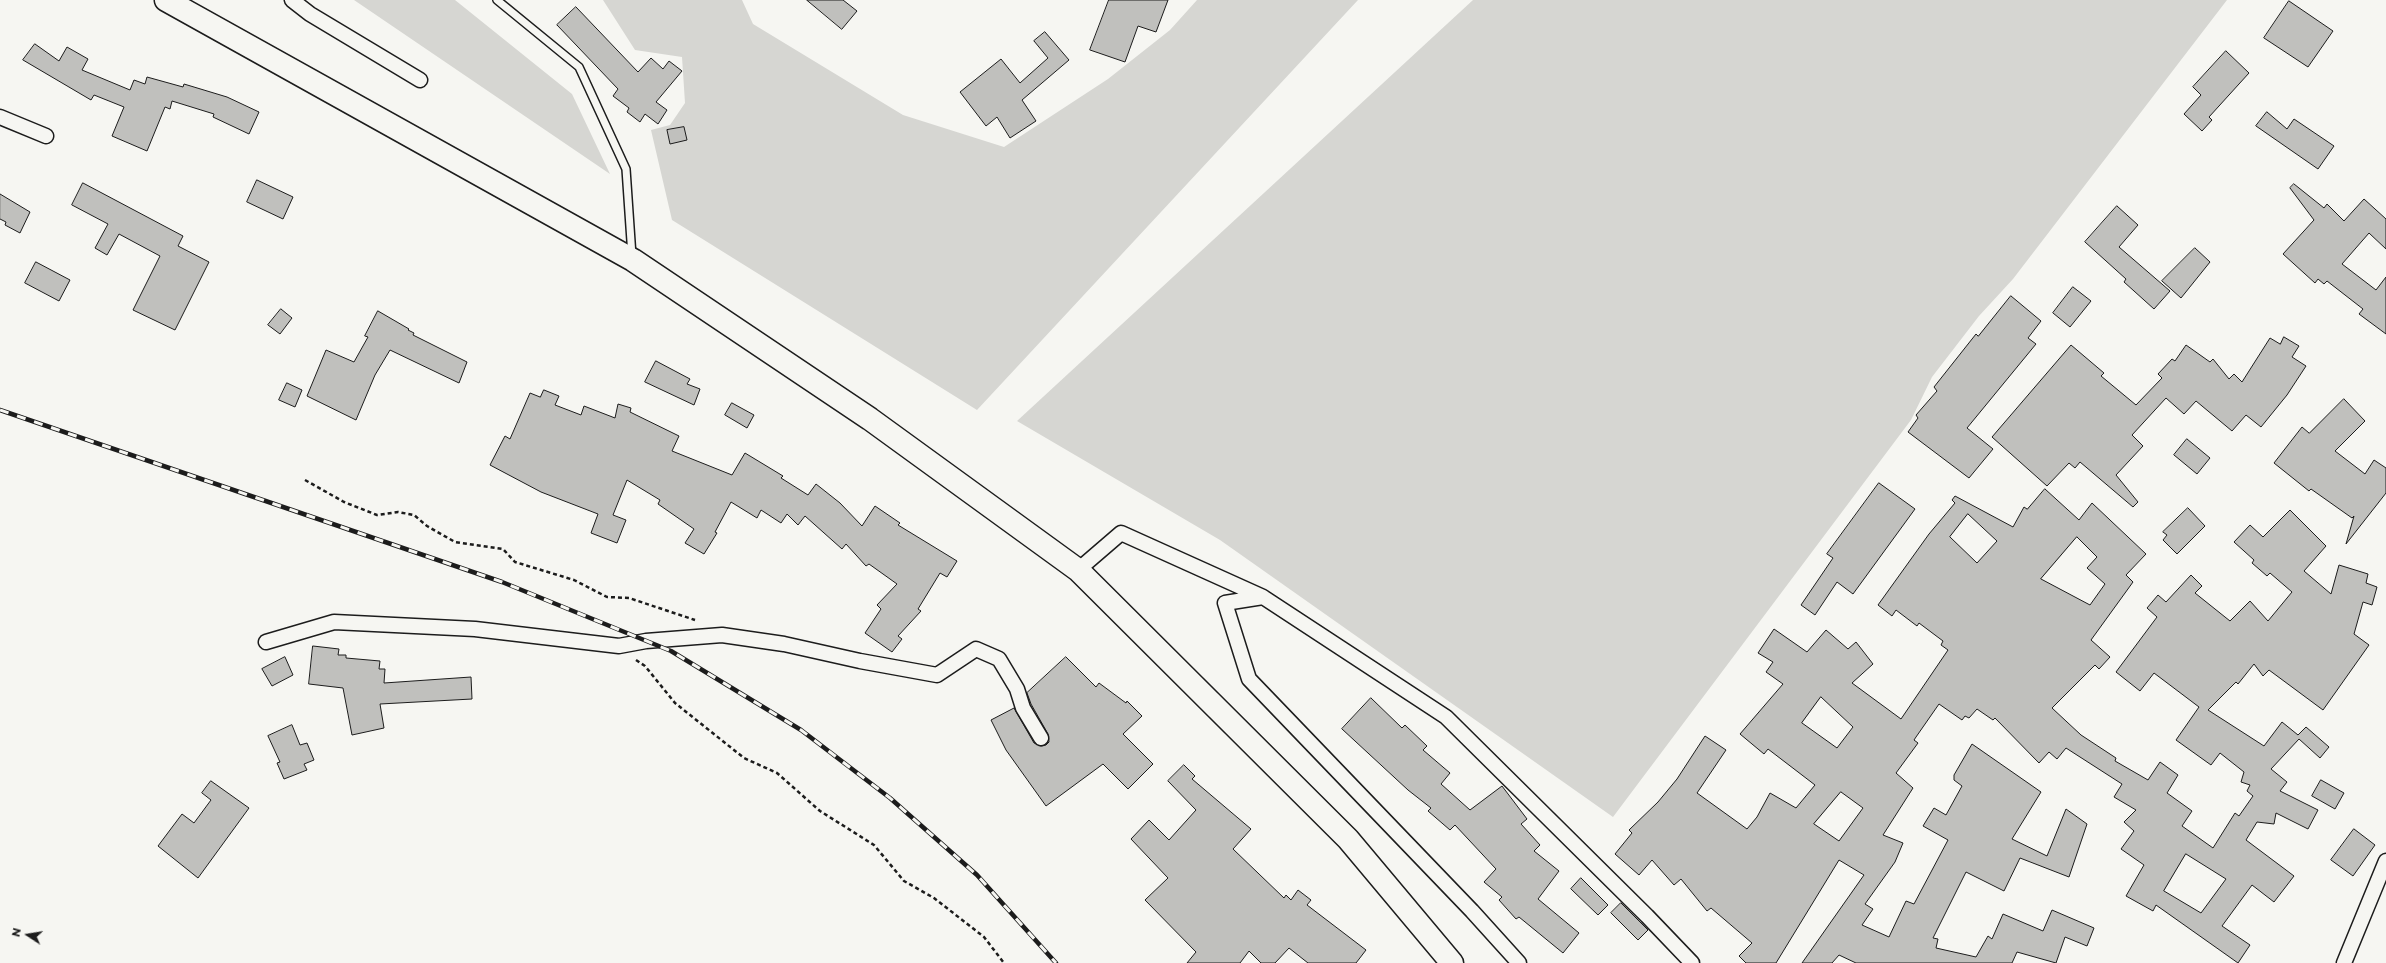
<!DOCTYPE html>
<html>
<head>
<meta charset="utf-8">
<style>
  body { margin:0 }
  #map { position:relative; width:2386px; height:963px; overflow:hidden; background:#f6f6f2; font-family:"Playpen Sans",sans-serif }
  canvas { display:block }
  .north { position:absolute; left:8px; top:915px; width:40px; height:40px; -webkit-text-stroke:3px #f6f6f2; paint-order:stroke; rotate:282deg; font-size:11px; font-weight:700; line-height:16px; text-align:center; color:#1c1c1c }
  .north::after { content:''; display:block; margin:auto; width:14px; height:18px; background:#1c1c1c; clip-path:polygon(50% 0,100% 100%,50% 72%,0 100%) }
</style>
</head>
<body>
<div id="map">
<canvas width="2386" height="963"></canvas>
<div class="north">N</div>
</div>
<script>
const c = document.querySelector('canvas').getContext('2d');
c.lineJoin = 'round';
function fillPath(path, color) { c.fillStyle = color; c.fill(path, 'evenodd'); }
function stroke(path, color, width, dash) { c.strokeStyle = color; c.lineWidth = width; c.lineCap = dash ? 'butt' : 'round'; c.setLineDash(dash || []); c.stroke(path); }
const green = new Path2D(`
  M 354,0 L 455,0 L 572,94 L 610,174 Z
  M 603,0 L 742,0 L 753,24 L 903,115 L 1004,147 L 1108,79 L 1170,30 L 1197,0 L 1358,0 L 977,410 L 672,220 L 651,130 L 670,125 L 685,103 L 682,57 L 635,50 Z
  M 1473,0 L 2227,0 L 2013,279 L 1979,316 L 1932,377 L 1911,420 L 1613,817 L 1220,540 L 1017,421 Z`);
const building = new Path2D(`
  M 807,0 L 843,0 L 857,11 L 842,29 Z
  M 1109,0 L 1168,0 L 1156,32 L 1138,26 L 1125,62 L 1090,50 Z
  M 2289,1 L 2333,31 L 2308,67 L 2264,38 Z
  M 576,7 L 638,72 L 651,58 L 663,69 L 669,61 L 682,71 L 656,102 L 667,110 L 658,124 L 645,114 L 640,122 L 627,112 L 629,108 L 613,96 L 618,89 L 557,25 Z
  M 1045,32 L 1069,60 L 1022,100 L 1036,121 L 1010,138 L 997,117 L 986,126 L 960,92 L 1001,59 L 1020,83 L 1048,58 L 1034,41 Z
  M 35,44 L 59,61 L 67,47 L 88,59 L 82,70 L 130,90 L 134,80 L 145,84 L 147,77 L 183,87 L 184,84 L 227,97 L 259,112 L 249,134 L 213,117 L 214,114 L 172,101 L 170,109 L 165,107 L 147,151 L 112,136 L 124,107 L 94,95 L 91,100 L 23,60 Z
  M 2226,51 L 2249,73 L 2209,117 L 2212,120 L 2202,131 L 2184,114 L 2201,95 L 2193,87 Z
  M 2267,112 L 2287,129 L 2294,119 L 2334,146 L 2318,169 L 2256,126 Z
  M 684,127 L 687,140 L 670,144 L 667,130 Z
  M 257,180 L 293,197 L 283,219 L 247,202 Z
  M 83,183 L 183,236 L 178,246 L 209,262 L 175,330 L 133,310 L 160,256 L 119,234 L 107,255 L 95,248 L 108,224 L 72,205 Z
  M 2294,184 L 2324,208 L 2327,204 L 2344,221 L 2364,199 L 2386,219 L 2386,249 L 2369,233 L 2342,264 L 2376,290 L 2386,277 L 2386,334 L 2359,314 L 2363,309 L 2327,281 L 2324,284 L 2318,279 L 2315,283 L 2283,254 L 2314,220 L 2290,188 Z
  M 0,194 L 30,212 L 20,233 L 5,225 L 6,222 L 0,219 Z
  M 2117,206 L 2138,225 L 2119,247 L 2170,291 L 2154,309 L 2124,282 L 2126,279 L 2085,242 Z
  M 2195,248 L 2210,262 L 2181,298 L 2162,281 Z
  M 36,262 L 70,280 L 59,301 L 25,283 Z
  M 2073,287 L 2091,301 L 2070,327 L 2053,313 Z
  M 2011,296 L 2041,321 L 2028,338 L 2036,344 L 1967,428 L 1993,449 L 1969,478 L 1908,432 L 1918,418 L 1916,415 L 1937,391 L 1934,387 L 1976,334 L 1978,336 Z
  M 281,309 L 292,318 L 280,334 L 268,325 Z
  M 378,311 L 409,329 L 408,330 L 414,333 L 413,335 L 467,362 L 459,383 L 390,350 L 375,375 L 356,420 L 307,396 L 326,350 L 354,362 L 368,337 L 365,336 Z
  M 2284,337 L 2299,346 L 2292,357 L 2306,366 L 2287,395 L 2261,427 L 2246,415 L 2232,431 L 2196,401 L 2184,414 L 2166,398 L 2132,435 L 2143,446 L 2116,475 L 2138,502 L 2133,507 L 2080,462 L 2075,468 L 2069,463 L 2047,486 L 1992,437 L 2071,345 L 2104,373 L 2101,376 L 2136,405 L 2162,378 L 2158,374 L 2172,359 L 2175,361 L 2186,345 L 2210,362 L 2213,359 L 2229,379 L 2234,374 L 2242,382 L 2270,338 L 2280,344 Z
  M 656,361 L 690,379 L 687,384 L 700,389 L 694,405 L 645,382 Z
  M 287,383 L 302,390 L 295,407 L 279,400 Z
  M 544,390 L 559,396 L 555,405 L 581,415 L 584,406 L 615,418 L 618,404 L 631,408 L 630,412 L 679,436 L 672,451 L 732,475 L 745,453 L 783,476 L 781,478 L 808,495 L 816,484 L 840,503 L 862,526 L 875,506 L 900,523 L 898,525 L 957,561 L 947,577 L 940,573 L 918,609 L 921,611 L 898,636 L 902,639 L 892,652 L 865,633 L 881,609 L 877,605 L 897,584 L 869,564 L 866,566 L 846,544 L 842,549 L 805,516 L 798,525 L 787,514 L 781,523 L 761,510 L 757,518 L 731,502 L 715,532 L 717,533 L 704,554 L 685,543 L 694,529 L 658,504 L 660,500 L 627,480 L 613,515 L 626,520 L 617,543 L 591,533 L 598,514 L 541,492 L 490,465 L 505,436 L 510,439 L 530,393 L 540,397 Z
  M 2344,399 L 2365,421 L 2335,451 L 2365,474 L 2374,460 L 2386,468 L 2386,493 L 2346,544 L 2354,516 L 2352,518 L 2311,489 L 2309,491 L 2274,463 L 2302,427 L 2309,433 Z
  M 732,403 L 754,415 L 747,428 L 725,415 Z
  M 2187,439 L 2210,458 L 2197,474 L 2174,455 Z
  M 1879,483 L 1915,509 L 1853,594 L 1837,582 L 1815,615 L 1801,605 L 1833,558 L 1827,554 Z
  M 2045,489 L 2079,520 L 2092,503 L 2146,554 L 2126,575 L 2133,582 L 2091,640 L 2110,657 L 2099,669 L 2095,665 L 2052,708 L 2081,735 L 2116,758 L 2115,761 L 2148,780 L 2160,762 L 2178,775 L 2167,793 L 2192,811 L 2182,826 L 2213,848 L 2235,813 L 2239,816 L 2253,796 L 2247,791 L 2250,785 L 2241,782 L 2244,772 L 2220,753 L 2211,765 L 2176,740 L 2199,707 L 2154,673 L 2140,691 L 2116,672 L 2157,617 L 2147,608 L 2158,595 L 2166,602 L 2191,575 L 2202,586 L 2195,593 L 2230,621 L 2250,601 L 2268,621 L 2292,592 L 2270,573 L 2267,576 L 2252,563 L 2254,560 L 2234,542 L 2250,525 L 2263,537 L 2290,510 L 2326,546 L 2304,571 L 2331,594 L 2339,565 L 2368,574 L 2366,583 L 2377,587 L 2372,605 L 2363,602 L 2354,634 L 2369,645 L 2323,710 L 2269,670 L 2263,676 L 2254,664 L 2238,684 L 2236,682 L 2208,710 L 2264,746 L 2282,722 L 2298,735 L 2306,727 L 2329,747 L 2320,758 L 2299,739 L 2271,769 L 2287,782 L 2280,791 L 2318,810 L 2308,829 L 2276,813 L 2274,824 L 2257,822 L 2246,840 L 2294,876 L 2274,902 L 2252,885 L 2222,926 L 2250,945 L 2238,963 L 2156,905 L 2153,911 L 2126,896 L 2144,865 L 2121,849 L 2134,831 L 2124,822 L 2136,810 L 2114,797 L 2122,784 L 2066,748 L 2057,759 L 2049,752 L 2039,763 L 1995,718 L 1993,720 L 1977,709 L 1969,718 L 1965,716 L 1962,720 L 1939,704 L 1916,737 L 1914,740 L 1918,743 L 1896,773 L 1913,788 L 1883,835 L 1903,843 L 1895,862 L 1865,904 L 1873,909 L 1862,925 L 1889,937 L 1906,901 L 1914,904 L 1948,840 L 1923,826 L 1934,808 L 1946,815 L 1962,786 L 1954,780 L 1954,775 L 1972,744 L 2041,792 L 2012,839 L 2047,856 L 2066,809 L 2087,824 L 2069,877 L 2020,858 L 2004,891 L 1966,872 L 1933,938 L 1938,939 L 1936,948 L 1976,957 L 1988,936 L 1992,939 L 2003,914 L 2043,931 L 2052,910 L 2094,928 L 2087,946 L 2065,937 L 2056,963 L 2017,952 L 2012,963 L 1856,963 L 1839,955 L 1832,963 L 1802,963 L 1864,875 L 1839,860 L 1776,963 L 1746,963 L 1739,956 L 1752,943 L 1711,908 L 1707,911 L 1681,879 L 1674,885 L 1652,860 L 1639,875 L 1615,854 L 1632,833 L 1629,830 L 1658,802 L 1677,779 L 1705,736 L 1726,750 L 1697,793 L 1747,829 L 1757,817 L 1770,793 L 1796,808 L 1815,785 L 1768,749 L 1764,754 L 1740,734 L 1783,684 L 1766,672 L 1773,662 L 1758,653 L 1774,629 L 1807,652 L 1826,630 L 1848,649 L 1856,642 L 1873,664 L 1852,683 L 1901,719 L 1948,650 L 1941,645 L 1943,641 L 1919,623 L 1917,626 L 1896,610 L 1892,616 L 1878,605 L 1929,534 L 1955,503 L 1952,500 L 1955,496 L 2013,527 L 2024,507 L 2027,509 ZM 1968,514 L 1997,541 L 1977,563 L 1950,537 ZM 2077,537 L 2097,557 L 2087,568 L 2105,584 L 2090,605 L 2041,579 ZM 1821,697 L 1853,727 L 1837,748 L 1802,723 ZM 1841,792 L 1863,808 L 1839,841 L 1814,824 ZM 2186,854 L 2226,879 L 2201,913 L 2164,891 Z
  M 2188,508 L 2205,526 L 2177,554 L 2163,540 L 2167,535 L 2163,532 Z
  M 313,646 L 339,649 L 338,655 L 346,655 L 346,658 L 380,661 L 379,669 L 385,669 L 384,683 L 471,677 L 472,699 L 380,704 L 384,728 L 352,735 L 343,688 L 309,684 Z
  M 285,657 L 293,675 L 272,686 L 262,669 Z
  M 1066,657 L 1096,687 L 1099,683 L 1126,703 L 1127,701 L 1142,716 L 1123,734 L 1153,764 L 1128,789 L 1103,764 L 1046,806 L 1006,750 L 991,720 L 1014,708 L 1034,743 L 1041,746 L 1046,745 L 1049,742 L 1048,734 L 1031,704 L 1027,693 Z
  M 1371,698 L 1402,728 L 1405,725 L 1427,746 L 1423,750 L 1450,773 L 1441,784 L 1470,810 L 1502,786 L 1527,819 L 1521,824 L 1540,845 L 1534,851 L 1559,871 L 1538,899 L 1579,933 L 1563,953 L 1519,917 L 1516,919 L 1499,900 L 1502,897 L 1484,882 L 1496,869 L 1455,825 L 1450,830 L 1428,811 L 1431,808 L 1408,790 L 1342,729 Z
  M 292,725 L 300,745 L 307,743 L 314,760 L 304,764 L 307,770 L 284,779 L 277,763 L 280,762 L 268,736 Z
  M 1184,765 L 1195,776 L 1192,779 L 1251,829 L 1233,849 L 1284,898 L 1286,895 L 1291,900 L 1298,890 L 1311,900 L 1307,905 L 1366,950 L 1356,963 L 1308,963 L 1289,948 L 1275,963 L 1261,963 L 1249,951 L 1240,963 L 1187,963 L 1196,952 L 1145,900 L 1168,878 L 1131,839 L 1149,820 L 1169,840 L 1196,810 L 1168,781 Z
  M 2321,780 L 2344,793 L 2335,809 L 2312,796 Z
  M 211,781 L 249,808 L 198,878 L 158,846 L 182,814 L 194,823 L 211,800 L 202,793 Z
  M 2354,829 L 2375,845 L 2353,876 L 2331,860 Z
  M 1581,878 L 1608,905 L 1598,915 L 1571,889 Z
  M 1621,903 L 1648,930 L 1638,940 L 1611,913 Z`);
const path = new Path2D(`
  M 305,480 L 344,502 L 377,515 L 398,512 L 414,515 L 427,526 L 455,542 L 503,549 L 515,562 L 574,580 L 607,597 L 629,598 L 695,620
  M 636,660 L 645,666 L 675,703 L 744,758 L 777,773 L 820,811 L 874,845 L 904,881 L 934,898 L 984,937 L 1004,963`);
const lane = new Path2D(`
  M 497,0 L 579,67 L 626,169 L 632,256`);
const street = new Path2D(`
  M 292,0 L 310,14 L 420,80
  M 0,117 L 46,136
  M 1078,570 L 1121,533 L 1263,597
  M 266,642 L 334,622 L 475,629 L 619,646 L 646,641 L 722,635 L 784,644 L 860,661 L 937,675 L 976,649 L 999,659 L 1017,689 L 1023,708 L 1041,738
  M 1519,963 L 1472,911 L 1249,679 L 1225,603 L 1263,597 L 1446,717 L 1647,916 L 1692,963
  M 2344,963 L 2386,861`);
const highway = new Path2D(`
  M 166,0 L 633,260 L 870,419 L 1078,570 L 1348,839 L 1452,963`);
const rail = new Path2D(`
  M 0,410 L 502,582 L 671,651 L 801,730 L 890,798 L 977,875 L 1056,963`);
fillPath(green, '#d6d6d2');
fillPath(building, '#c0c0bd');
stroke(building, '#1c1c1c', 1);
stroke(lane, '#1c1c1c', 10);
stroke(street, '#1c1c1c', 17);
stroke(highway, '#1c1c1c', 25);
stroke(path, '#1c1c1c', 2.5, [4, 3]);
stroke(lane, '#f6f6f2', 7);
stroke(street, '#f6f6f2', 14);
stroke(highway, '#f6f6f2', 22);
stroke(rail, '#1c1c1c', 4.5);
stroke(rail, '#f6f6f2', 3, [9]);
</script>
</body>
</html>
